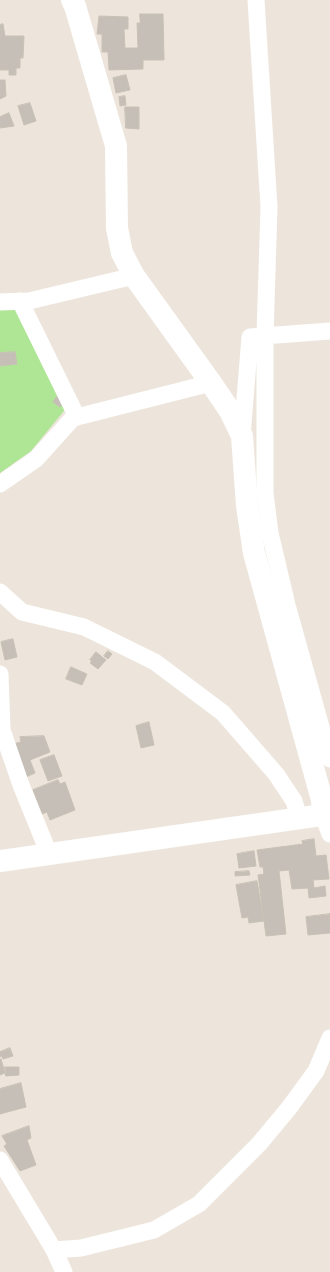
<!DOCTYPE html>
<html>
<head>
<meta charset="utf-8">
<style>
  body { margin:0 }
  canvas { display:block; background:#ede5db }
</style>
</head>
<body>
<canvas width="330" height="1272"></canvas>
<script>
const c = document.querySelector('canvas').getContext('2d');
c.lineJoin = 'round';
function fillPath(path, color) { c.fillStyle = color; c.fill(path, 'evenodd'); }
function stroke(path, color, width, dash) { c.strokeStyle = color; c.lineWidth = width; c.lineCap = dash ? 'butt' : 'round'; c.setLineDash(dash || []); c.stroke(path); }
const green = new Path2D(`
  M 0,308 L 16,308 L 68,406 L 31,451 L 0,473 Z`);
const building = new Path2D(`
  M 140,14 L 163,14 L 164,60 L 143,60 L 143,69 L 109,70 L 108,52 L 102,52 L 102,34 L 97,34 L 99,16 L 128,17 L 128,29 L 124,29 L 125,48 L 138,48 L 137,23 L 140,23 Z
  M 3,24 L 5,36 L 24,36 L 23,58 L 20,58 L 20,68 L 16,68 L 16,75 L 9,75 L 9,70 L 0,70 L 0,25 Z
  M 126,75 L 130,90 L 116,93 L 113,78 Z
  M 0,80 L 5,80 L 6,96 L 0,99 Z
  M 125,96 L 126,105 L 120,106 L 119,97 Z
  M 30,103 L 36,121 L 24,125 L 18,106 Z
  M 125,107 L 139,107 L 139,129 L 126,128 Z
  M 9,113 L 14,126 L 0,128 L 0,117 Z
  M 15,352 L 17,364 L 0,366 L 0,353 Z
  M 59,394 L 66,398 L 60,407 L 53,402 Z
  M 13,639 L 17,657 L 5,660 L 1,642 Z
  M 108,651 L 112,654 L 108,659 L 104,656 Z
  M 96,652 L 106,660 L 98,669 L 90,663 L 92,661 L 90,660 Z
  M 71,667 L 87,674 L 82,685 L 66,679 Z
  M 149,722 L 154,745 L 141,748 L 136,726 Z
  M 44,736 L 50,752 L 30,760 L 35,773 L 26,777 L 13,744 L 21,742 L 20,737 Z
  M 54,755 L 62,776 L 48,781 L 40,760 Z
  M 58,780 L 60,784 L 65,782 L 75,810 L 50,820 L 47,812 L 42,814 L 33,790 Z
  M 314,839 L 316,856 L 326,855 L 329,879 L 313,880 L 314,888 L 325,886 L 326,896 L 309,898 L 308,888 L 292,889 L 289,870 L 279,871 L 286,934 L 266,936 L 258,875 L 264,874 L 263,867 L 260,867 L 257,850 L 303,844 L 302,841 Z
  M 254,851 L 256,866 L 239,868 L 237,854 Z
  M 249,871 L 250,875 L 235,876 L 235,872 Z
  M 257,881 L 264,921 L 249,923 L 248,917 L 242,918 L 236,885 Z
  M 330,914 L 330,933 L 308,935 L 306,917 Z
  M 10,1048 L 13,1056 L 3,1059 L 2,1056 L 0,1057 L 0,1052 Z
  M 1,1059 L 5,1073 L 0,1075 L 0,1060 Z
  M 5,1067 L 19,1067 L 19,1075 L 6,1076 Z
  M 21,1083 L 26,1107 L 0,1114 L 0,1089 Z
  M 29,1126 L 31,1138 L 27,1140 L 36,1165 L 20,1171 L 4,1146 L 7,1144 L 2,1136 Z`);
const street = new Path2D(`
  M 256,0 L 269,207 L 265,335 L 265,493 L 270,533 L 287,605 L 330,759
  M 20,301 L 77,417
  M 0,302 L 29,301 L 134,276
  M 242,436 L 250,337 L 330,331
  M 0,484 L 36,459 L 73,418 L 211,383
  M 0,592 L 22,612 L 84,627 L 155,662 L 223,713 L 276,774 L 294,801 L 299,818
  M 0,674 L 2,730 L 21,785 L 49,854
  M 323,815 L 330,834
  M 0,1160 L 54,1250 L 64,1272
  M 54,1250 L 81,1248 L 154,1230 L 199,1204 L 259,1144 L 289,1108 L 316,1071 L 330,1038`);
const secondary = new Path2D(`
  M 72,0 L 75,6 L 116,146 L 117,228 L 122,253 L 134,276 L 211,383 L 230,411 L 242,436 L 247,506 L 254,553 L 322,800 L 323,815
  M 0,861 L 330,814`);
fillPath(green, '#afe695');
fillPath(building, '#c5bfb8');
stroke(building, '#c8c2b5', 1);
stroke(street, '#fff', 17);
stroke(secondary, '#fff', 22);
</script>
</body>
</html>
